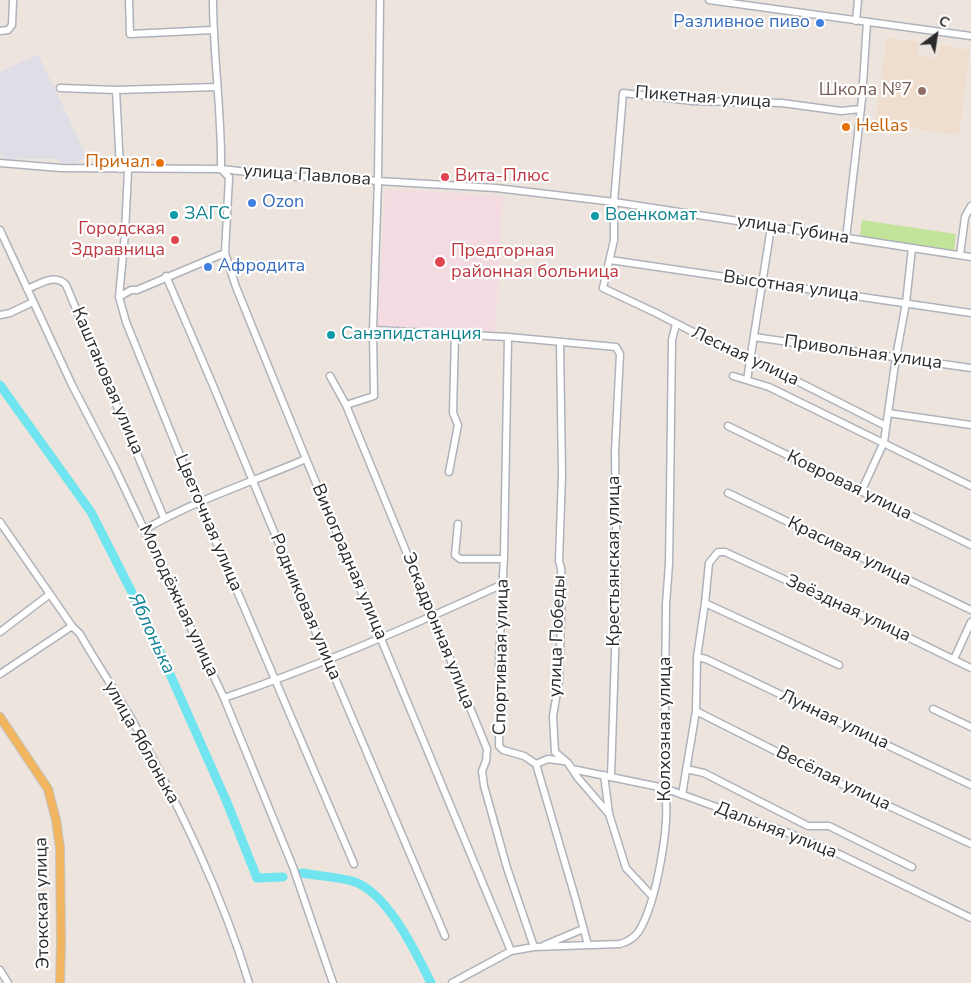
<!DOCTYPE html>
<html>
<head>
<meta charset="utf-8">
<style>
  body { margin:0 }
  #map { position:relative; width:971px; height:983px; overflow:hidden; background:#ede4de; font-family:"Nunito Sans",sans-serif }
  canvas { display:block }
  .north { position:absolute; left:911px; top:10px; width:50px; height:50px; -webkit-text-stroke:4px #fff; paint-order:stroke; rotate:31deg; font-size:14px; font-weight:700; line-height:20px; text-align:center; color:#2b2b2b }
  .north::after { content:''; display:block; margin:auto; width:18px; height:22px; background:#2b2b2b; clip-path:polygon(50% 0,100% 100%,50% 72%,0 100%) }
</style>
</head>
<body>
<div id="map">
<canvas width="971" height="983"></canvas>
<div class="north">С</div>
</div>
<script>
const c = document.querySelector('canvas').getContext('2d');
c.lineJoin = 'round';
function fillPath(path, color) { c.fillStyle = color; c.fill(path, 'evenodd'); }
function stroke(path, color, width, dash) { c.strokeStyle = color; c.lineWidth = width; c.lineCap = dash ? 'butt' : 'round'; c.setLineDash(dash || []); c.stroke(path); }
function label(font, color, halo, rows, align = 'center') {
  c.font = font + ' "Nunito Sans",sans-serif'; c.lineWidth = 4.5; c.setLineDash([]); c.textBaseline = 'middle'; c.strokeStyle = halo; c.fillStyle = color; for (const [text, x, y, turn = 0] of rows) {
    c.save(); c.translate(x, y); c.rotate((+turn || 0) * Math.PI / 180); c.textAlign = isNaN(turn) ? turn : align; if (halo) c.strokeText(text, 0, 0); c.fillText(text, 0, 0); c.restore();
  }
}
const industrial = new Path2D(`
  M 38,54 L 87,157 L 71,165 L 61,163 L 59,159 L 7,159 L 0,154 L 0,72 Z`);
const education = new Path2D(`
  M 887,38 L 918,42 L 917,55 L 937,58 L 940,45 L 970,50 L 959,135 L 875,123 Z`);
const medical = new Path2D(`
  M 385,189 L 503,196 L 495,335 L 378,328 Z`);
const green = new Path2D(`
  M 862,220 L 956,234 L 954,252 L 860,236 Z`);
const river = new Path2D(`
  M 0,385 L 91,512 L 145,618 L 226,800 L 257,878 L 283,877
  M 302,873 C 319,876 336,877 352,881 C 387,891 416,953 431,983`);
const minor = new Path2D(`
  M 129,0 L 130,34 L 213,30
  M 213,0 C 213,56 222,113 221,169 L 229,177 L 225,253 L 236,287 L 306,459 L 511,951
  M 380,0 L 378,181 L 373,330 L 374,396 L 346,405 L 487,749 L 486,761 L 482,771 L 484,786 L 507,868 L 534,947
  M 709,0 L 971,36
  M 856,21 L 858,0
  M 0,31 L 8,30 L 12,25 L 13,0
  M 60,88 L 116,90 L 217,87
  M 116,90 L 120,169
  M 861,109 L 841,111 L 782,103 L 693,101 L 623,93 L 614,202 L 614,240 L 603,288 L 656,313 L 730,351 L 751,358 L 886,426
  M 0,163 L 61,168 L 221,169 L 294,177 L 327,176 L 378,181 L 496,188 L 614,202 L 971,257
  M 128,170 L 125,233 L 119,297 L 126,322 L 199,502 L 354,864
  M 0,230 L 72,385 L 115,468 L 224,698 L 293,867 L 333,983
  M 846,239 L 862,99 L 867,22
  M 960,255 L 965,217 L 971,206
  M 610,260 L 971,313
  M 166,276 L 212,383 L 327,659 L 445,936
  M 27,289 C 40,284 55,273 66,285 L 164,518
  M 119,297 L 131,290 L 137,290 L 225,253
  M 0,315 L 10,313 L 33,302
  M 373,330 L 508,337 L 616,347 L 620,354 L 615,452 L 617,593 L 611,777
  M 508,337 L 504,556 L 499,661 L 500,682 L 499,746 L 503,750 L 524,756 L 536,764 L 575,897 L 588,945
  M 754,337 L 971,368
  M 560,343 L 562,475 L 559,561 L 561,568 L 562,585 L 559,681 L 553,716 L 555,752 L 568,763 L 578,778 L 609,814 L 626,868 L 652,896
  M 330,376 L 346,405
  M 733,376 L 769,387 L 971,486
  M 747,380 L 771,227
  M 888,413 L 971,425
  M 728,426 L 971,545
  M 449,472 L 458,425 L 453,413 L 455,335
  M 861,492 L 884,442 L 896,357 L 906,303 L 912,248
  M 728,493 L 971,610
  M 0,522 L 72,626 L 80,634 C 98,666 119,696 137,729 C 181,810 222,894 249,983
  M 458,524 L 455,555 L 460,559 L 504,559
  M 144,530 C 195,500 252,482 306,459
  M 705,603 L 839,665
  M 0,632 L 50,594
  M 697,657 L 706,659 L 971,785
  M 954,659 L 971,622
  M 0,674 L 72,626
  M 224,698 C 319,666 412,626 503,584
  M 933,709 L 971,727
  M 696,711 L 837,782 L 971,844
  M 536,764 L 548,759 L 564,761
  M 572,769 L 664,788 L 791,834 L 839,854 L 971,918
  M 686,769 L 704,773 L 808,826 L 829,826 L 912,867
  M 604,775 L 609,813
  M 682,795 L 696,711 L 697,657 L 705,603 L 709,563 L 718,552 L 725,552 L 881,624 L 971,668
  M 545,945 L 583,929
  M 0,970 L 8,983
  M 452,983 L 511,951 L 534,947 L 620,944 C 627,942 635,937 639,931 C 656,903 672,820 664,788 L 666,604 L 669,564 L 670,496 L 672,340 L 676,324`);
const major = new Path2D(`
  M 0,717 L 48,789 L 56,820 L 60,848 L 61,942 L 60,983`);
const markers = [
  [820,23,5,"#3f7fe0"],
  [922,91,5,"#8d6e63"],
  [846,127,5,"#e8710a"],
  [160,163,5,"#e8710a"],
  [445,177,5,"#e0444e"],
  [252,203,5,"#3f7fe0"],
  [174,215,5,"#0f9aa8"],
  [595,216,5,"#0f9aa8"],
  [175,240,5,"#e0444e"],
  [440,262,6,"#e0444e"],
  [208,267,5,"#3f7fe0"],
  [331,335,5,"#0f9aa8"]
];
const shopNames = [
  ["Разливное пиво",810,23,"right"],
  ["Ozon",262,203],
  ["Афродита",218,267]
];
const educationNames = [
  ["Школа №7",912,91]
];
const streetNames = [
  ["Пикетная улица",703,98,4],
  ["улица Павлова",307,176,4],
  ["улица Губина",793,230,9],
  ["Высотная улица",791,287,8],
  ["Привольная улица",863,353,8],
  ["Лесная улица",745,357,25],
  ["Каштановая улица",107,381,67],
  ["Ковровая улица",849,486,26],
  ["Цветочная улица",208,523,67],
  ["Красивая улица",849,552,26],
  ["Крестьянская улица",615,561,-90],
  ["Виноградная улица",349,562,67],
  ["Молодёжная улица",178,601,65],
  ["Родниковая улица",305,607,67],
  ["Звёздная улица",848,609,25],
  ["Эскадронная улица",438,631,68],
  ["улица Победы",558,636,-88],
  ["Спортивная улица",502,657,-89],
  ["Лунная улица",834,720,25],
  ["Колхозная улица",666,729,-90],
  ["улица Яблонька",141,743,61],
  ["Весёлая улица",833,779,26],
  ["Дальняя улица",776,831,21],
  ["Этокская улица",43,903,-91]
];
const foodNames = [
  ["Hellas",856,127],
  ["Причал",150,163,"right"]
];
const healthNames = [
  ["Вита-Плюс",455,177],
  ["Городская",165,230,"right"],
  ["Здравница",165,251,"right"],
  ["Предгорная",451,252],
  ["районная больница",451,273]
];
const cultureNames = [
  ["ЗАГС",184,215],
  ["Военкомат",605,216],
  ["Санэпидстанция",341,335]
];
const waterNames = [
  ["Яблонька",151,634,65]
];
fillPath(industrial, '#dfdee6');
fillPath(education, '#efdecd');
fillPath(medical, '#f4dbe1');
fillPath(green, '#c1e39a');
stroke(river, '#71e5ef', 9);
stroke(minor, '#aeb3bb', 9);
stroke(major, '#c4c4c4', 10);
stroke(minor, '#fff', 6);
stroke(major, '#f1b45f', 8);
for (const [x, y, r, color] of markers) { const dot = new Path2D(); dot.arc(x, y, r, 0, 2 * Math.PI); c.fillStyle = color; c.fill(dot); stroke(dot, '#fff', 2); }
label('18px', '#366cbe', '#fff', shopNames, 'left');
label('18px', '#785e54', '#fff', educationNames, 'right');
label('18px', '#2b2b2b', '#fff', streetNames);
label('18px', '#c56008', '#fff', foodNames, 'left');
label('18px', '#be3a42', '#fff', healthNames, 'left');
label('18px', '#0d838f', '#fff', cultureNames, 'left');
label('italic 19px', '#0e8196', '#fff', waterNames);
</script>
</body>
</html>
